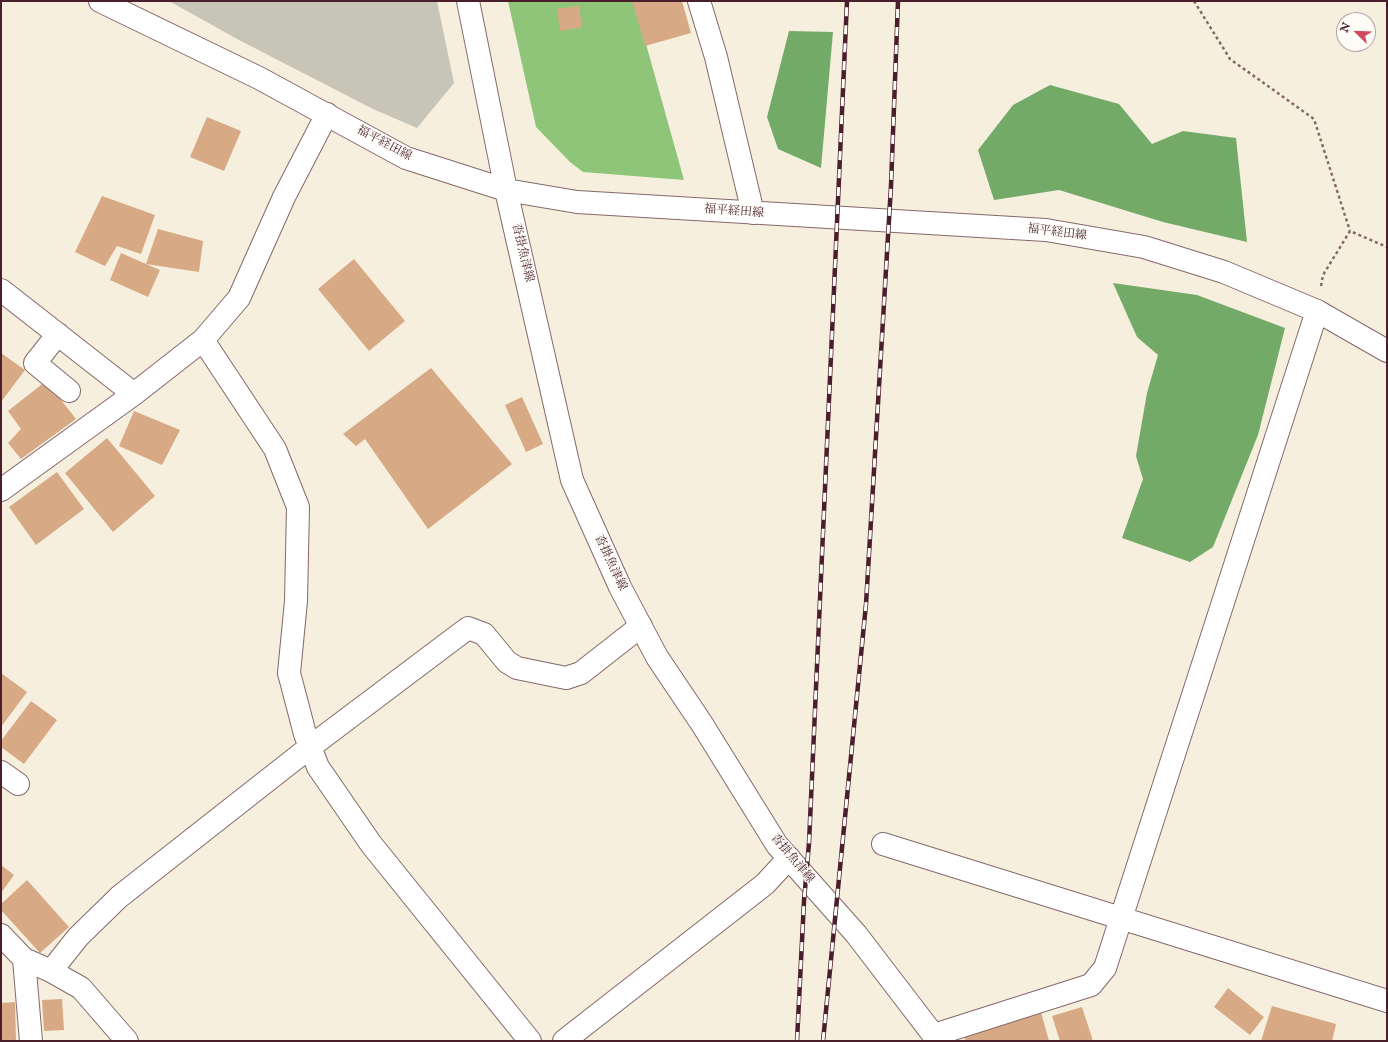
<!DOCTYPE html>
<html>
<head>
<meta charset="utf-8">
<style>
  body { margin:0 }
  #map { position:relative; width:1388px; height:1042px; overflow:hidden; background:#f6efde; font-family:"IM FELL English",serif }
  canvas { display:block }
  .frame { position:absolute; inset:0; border:2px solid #4a1f2b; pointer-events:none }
  .north { position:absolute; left:1336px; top:12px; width:40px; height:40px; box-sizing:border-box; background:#fdfcf7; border:1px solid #b5a4a5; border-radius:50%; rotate:293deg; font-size:11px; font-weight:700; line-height:16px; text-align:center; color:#4a1f2b }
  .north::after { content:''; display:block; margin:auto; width:14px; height:18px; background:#d1495b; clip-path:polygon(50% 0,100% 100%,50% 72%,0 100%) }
</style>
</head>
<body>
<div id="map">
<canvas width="1388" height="1042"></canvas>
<div class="frame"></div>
<div class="north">N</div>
</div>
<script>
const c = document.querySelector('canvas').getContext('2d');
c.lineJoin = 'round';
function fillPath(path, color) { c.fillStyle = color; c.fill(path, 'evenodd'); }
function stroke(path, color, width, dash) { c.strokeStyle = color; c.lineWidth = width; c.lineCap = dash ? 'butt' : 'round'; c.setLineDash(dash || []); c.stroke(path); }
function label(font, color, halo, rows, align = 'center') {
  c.font = font + ' "IM FELL English","Noto Serif JP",serif'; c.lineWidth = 3; c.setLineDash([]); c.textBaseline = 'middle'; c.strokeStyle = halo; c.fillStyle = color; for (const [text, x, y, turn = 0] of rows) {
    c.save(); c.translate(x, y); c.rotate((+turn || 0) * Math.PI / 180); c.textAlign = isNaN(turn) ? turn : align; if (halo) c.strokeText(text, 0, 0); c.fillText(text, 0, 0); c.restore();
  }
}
const industrial = new Path2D(`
  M 169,1 L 437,1 L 454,83 L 417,128 L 373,109 L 239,40 Z`);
const green = new Path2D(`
  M 508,1 L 634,1 L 684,180 L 583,172 L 570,162 L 536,127 Z`);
const forest = new Path2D(`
  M 789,31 L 833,32 L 821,168 L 778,149 L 767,117 Z
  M 1050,85 L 1119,104 L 1152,144 L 1183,131 L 1236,138 L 1247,242 L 1163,222 L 1059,190 L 994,200 L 978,150 L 1013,105 Z
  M 1113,283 L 1197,295 L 1285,328 L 1258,435 L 1213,547 L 1190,562 L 1122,538 L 1143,479 L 1136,456 L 1147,393 L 1158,355 L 1137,337 Z`);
const building = new Path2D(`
  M 632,1 L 682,1 L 691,33 L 645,46 Z
  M 579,6 L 582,27 L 560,31 L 557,9 Z
  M 207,117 L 241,131 L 224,171 L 190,157 Z
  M 102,196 L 155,215 L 141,254 L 117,246 L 105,266 L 75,252 Z
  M 158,229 L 203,241 L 199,272 L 146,264 L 160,270 L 148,297 L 110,280 L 121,253 L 146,264 Z
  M 354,259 L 405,321 L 369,351 L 318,289 Z
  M 1,353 L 25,370 L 1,402 Z
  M 431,368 L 512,464 L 428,529 L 365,439 L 356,446 L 343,434 Z
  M 46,381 L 76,419 L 21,459 L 8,443 L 21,429 L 8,411 Z
  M 522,397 L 543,444 L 526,452 L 505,405 Z
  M 134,411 L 180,430 L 162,465 L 119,446 Z
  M 107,438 L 155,496 L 113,532 L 65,473 Z
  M 57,472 L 84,509 L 36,545 L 9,507 Z
  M 1,673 L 27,692 L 1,727 Z
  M 31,701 L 57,720 L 24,764 L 1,747 L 1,741 Z
  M 1,865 L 14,875 L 1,893 Z
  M 27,880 L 69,927 L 40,953 L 1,910 L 1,904 Z
  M 1228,988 L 1264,1017 L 1250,1035 L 1214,1007 Z
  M 62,999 L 64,1030 L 44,1031 L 42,1000 Z
  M 15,1002 L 16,1040 L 1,1041 L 1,1003 Z
  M 1272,1006 L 1336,1024 L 1332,1041 L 1261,1041 Z
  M 1082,1007 L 1093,1041 L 1060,1041 L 1052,1016 Z
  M 1041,1012 L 1049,1041 L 966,1041 L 964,1037 Z`);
const path = new Path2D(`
  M 1194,1 L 1230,59 L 1314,119 L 1350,231
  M 1321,286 L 1323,275 L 1350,231 L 1387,247`);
const minor = new Path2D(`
  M 699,1 L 716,57 L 753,213
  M 1,290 L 134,394
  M 58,334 L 35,363 L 69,391
  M 203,340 L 275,449 L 298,507 L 296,601 L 289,673 L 305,734 L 318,767 L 371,844 L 530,1041
  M 1,490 L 134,394 L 203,340 L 239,298 L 284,197 L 327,114
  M 1,772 L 18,784
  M 883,844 L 1387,1001
  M 1,935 L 24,959 L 51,971 L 81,988 L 127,1041
  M 24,959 L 31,1041
  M 51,971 L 78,937 L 119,897 L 310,747 L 468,628 L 484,634 L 507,662 L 517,668 L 566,678 L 581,673 L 641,626
  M 934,1035 L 1091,985 L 1105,968 L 1317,311
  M 564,1041 L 765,884 L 789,858`);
const major = new Path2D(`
  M 100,1 L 259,78 L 406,158 L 506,190 L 577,202 L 1046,230 L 1144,247 L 1224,272 L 1317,311 L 1387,351
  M 468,1 L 506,190 L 572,480 L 620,587 L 657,657 L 702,724 L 777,845 L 856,934 L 938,1041`);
const rail = new Path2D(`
  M 797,1041 L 804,901 L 809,843 L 847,1
  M 823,1041 L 866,604 L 891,186 L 898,1`);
const streetNames = [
  ["福平経田線",384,144,28],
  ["福平経田線",734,212,4],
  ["福平経田線",1057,233,7],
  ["沓掛魚津線",522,253,77],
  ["沓掛魚津線",610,563,65],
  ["沓掛魚津線",792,859,50]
];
fillPath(industrial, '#c6c5b8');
fillPath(green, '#8fc578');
fillPath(forest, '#73aa68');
fillPath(building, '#d7a985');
stroke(minor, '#86686a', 24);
stroke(major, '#86686a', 24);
stroke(path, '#86686a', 2.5, [3, 3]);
stroke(minor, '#fff', 22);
stroke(major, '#fff', 22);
stroke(rail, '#4a1f2b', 4.5);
stroke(rail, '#fdfcf7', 3, [9]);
label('12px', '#4a1f2b', '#fdfcf7', streetNames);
</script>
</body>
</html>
